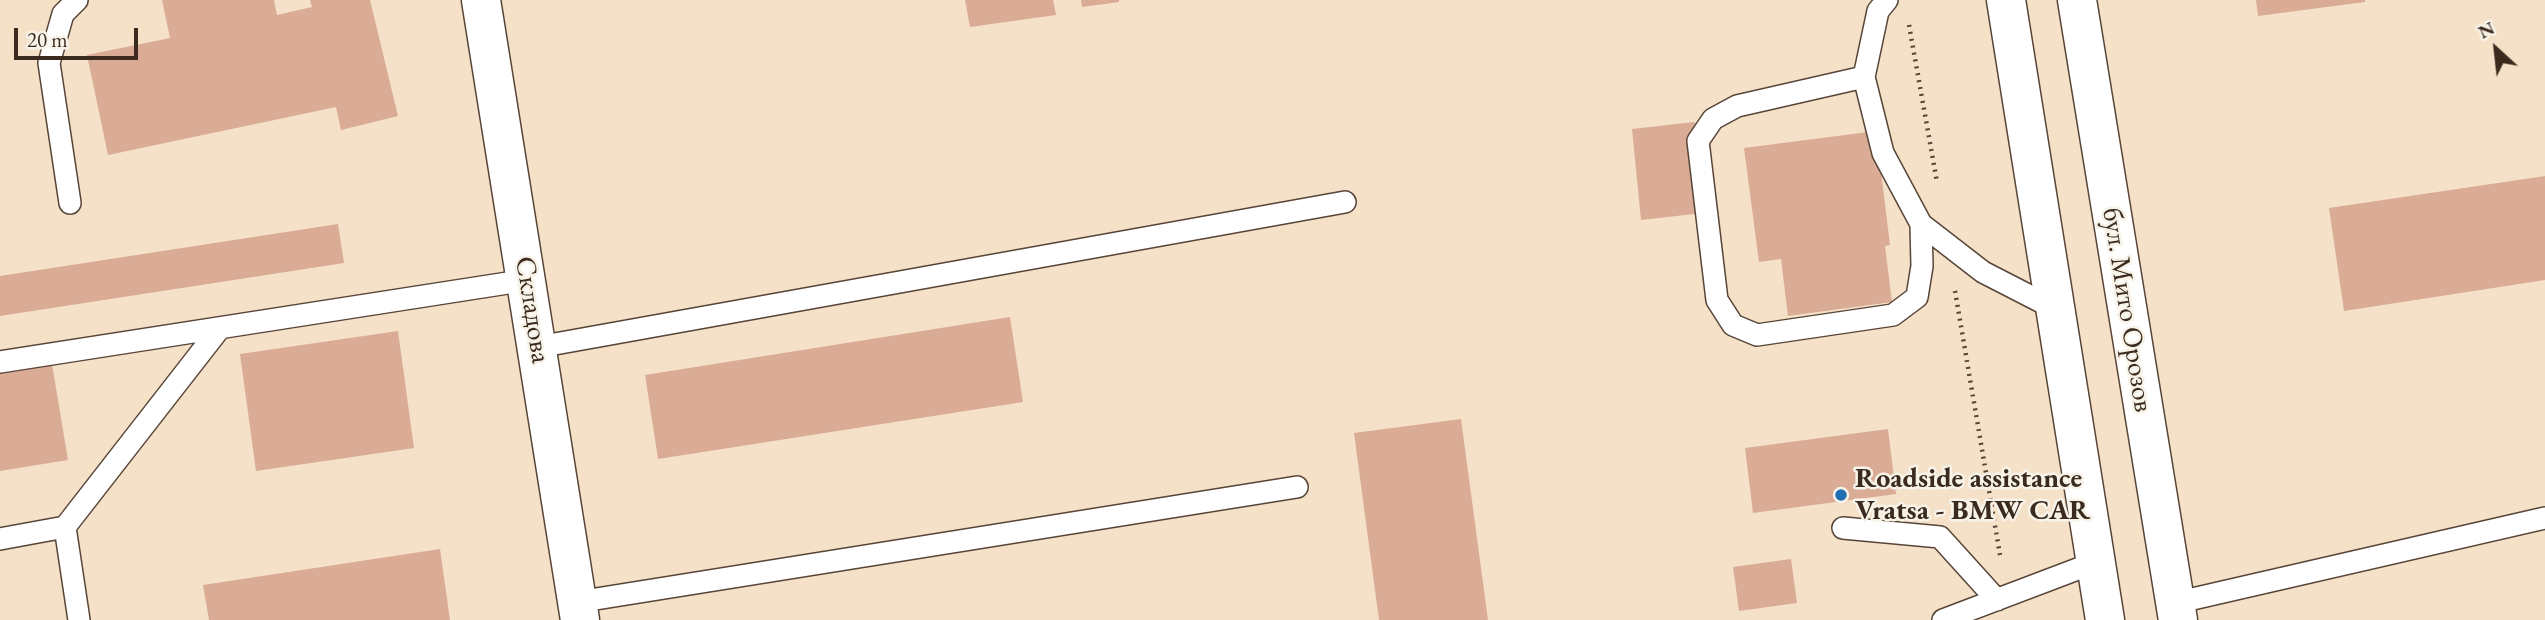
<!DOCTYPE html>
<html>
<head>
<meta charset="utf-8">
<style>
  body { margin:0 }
  #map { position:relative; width:2545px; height:620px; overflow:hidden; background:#f5e0c8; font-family:"EB Garamond",serif }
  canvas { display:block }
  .north { position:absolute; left:2461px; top:14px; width:70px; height:70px; -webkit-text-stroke:5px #f7f3e8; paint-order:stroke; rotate:333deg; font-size:19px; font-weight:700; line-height:28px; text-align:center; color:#3b2a1e }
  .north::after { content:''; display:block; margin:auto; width:24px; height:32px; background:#3b2a1e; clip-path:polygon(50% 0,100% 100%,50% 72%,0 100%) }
  .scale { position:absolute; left:14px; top:28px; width:124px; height:32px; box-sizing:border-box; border:4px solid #3b2a1e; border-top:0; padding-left:9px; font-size:21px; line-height:24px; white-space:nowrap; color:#3b2a1e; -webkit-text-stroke:5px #f7f3e8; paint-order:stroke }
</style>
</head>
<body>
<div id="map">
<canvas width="2545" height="620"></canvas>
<div class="north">N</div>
<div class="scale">20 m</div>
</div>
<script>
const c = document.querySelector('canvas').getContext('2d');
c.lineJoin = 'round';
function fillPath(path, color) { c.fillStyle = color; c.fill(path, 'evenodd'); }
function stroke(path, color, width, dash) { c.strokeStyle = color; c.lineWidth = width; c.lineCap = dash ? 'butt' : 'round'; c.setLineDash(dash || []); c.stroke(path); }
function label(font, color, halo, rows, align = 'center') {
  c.font = font + ' "EB Garamond",serif'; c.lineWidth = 5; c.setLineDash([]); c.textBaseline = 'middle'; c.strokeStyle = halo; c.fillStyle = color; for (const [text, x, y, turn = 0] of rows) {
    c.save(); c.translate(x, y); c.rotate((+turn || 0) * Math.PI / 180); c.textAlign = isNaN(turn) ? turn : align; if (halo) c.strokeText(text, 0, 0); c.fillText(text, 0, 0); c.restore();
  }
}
const building = new Path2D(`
  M 162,0 L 274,0 L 277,15 L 312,7 L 310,0 L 370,0 L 398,116 L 341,130 L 336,107 L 108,155 L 87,55 L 170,38 Z
  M 965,0 L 1053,0 L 1056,15 L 970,27 Z
  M 1081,0 L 1119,0 L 1119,2 L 1082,7 Z
  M 2256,0 L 2365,0 L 2365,2 L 2258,16 Z
  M 1694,122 L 1705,132 L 1712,212 L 1641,220 L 1632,129 Z
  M 1876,131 L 1890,245 L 1885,246 L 1892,302 L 1788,316 L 1781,259 L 1759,262 L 1744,148 Z
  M 2545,176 L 2545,280 L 2344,311 L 2329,208 Z
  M 338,224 L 344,263 L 0,316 L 0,276 Z
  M 1010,317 L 1023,402 L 658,459 L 645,375 Z
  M 398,331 L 414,448 L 256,471 L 240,354 Z
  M 52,364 L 68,460 L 0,471 L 0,373 Z
  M 1461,419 L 1488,620 L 1379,620 L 1354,433 Z
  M 1888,429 L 1896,494 L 1753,513 L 1745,448 Z
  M 440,549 L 450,620 L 209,620 L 203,585 Z
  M 1791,559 L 1797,603 L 1739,611 L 1733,567 Z`);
const path = new Path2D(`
  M 1909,25 L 1937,182
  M 1955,291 L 2000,555`);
const service = new Path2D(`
  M 1887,0 L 1878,11 L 1864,77 L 1883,153 L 1921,224 L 1983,272 L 2055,309
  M 1864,77 L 1737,106 L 1713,119 L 1698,141 L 1717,300 L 1733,325 L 1757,335 L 1893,315 L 1917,297 L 1922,266 L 1921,224
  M 70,203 L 49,63 L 63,14 L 77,0
  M 538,347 L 1345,202
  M 0,362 L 527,280
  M 1843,528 L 1940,537 L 1997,600
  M 0,539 L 65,527
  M 577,602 L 1297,487
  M 2175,603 L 2545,518
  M 79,620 L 65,527 L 220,328
  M 1943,620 L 2096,562`);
const minor = new Path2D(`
  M 481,0 L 580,620`);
const secondary = new Path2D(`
  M 2006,0 L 2105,620
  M 2077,0 L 2178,620`);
const markers = [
  [1841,495,7,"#1f6fb2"]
];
const streetNames = [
  ["Складова",532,310,81],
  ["бул. Мито Орозов",2127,310,81]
];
const poiNames = [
  ["Roadside assistance",1855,479],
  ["Vratsa - BMW CAR",1855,511]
];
fillPath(building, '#daac96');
stroke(service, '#574538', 24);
stroke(minor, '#574538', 41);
stroke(secondary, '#574538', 41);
stroke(path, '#574538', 4.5, [2, 5]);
stroke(service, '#fff', 21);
stroke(minor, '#fff', 38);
stroke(secondary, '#fff', 38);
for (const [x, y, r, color] of markers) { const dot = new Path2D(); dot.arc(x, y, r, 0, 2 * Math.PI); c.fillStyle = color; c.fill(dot); stroke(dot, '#f7f3e8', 2.5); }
label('28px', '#3b2a1e', '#f7f3e8', streetNames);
label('bold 28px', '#3b2a1e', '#f7f3e8', poiNames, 'left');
</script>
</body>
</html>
